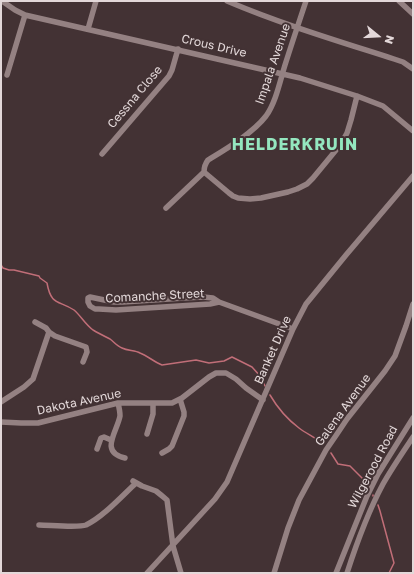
<!DOCTYPE html>
<html>
<head>
<meta charset="utf-8">
<style>
  body { margin:0 }
  #map { position:relative; width:414px; height:574px; overflow:hidden; background:#433234; font-family:"Golos Text",sans-serif }
  canvas { display:block }
  .frame { position:absolute; inset:0; border:2px solid #e3d8d9; pointer-events:none }
  .north { position:absolute; left:358px; top:16px; width:40px; height:40px; -webkit-text-stroke:3px #433234; paint-order:stroke; rotate:108deg; font-size:11px; font-weight:700; line-height:16px; text-align:center; color:#e3d8d9 }
  .north::after { content:''; display:block; margin:auto; width:14px; height:18px; background:#e3d8d9; clip-path:polygon(50% 0,100% 100%,50% 72%,0 100%) }
</style>
</head>
<body>
<div id="map">
<canvas width="414" height="574"></canvas>
<div class="frame"></div>
<div class="north">N</div>
</div>
<script>
const c = document.querySelector('canvas').getContext('2d');
c.lineJoin = 'round';
function stroke(path, color, width, dash) { c.strokeStyle = color; c.lineWidth = width; c.lineCap = dash ? 'butt' : 'round'; c.setLineDash(dash || []); c.stroke(path); }
function label(font, color, halo, rows, align = 'center') {
  c.font = font + ' "Golos Text",sans-serif'; c.lineWidth = 4; c.setLineDash([]); c.textBaseline = 'middle'; c.strokeStyle = halo; c.fillStyle = color; for (const [text, x, y, turn = 0] of rows) {
    c.save(); c.translate(x, y); c.rotate((+turn || 0) * Math.PI / 180); c.textAlign = isNaN(turn) ? turn : align; if (halo) c.strokeText(text, 0, 0); c.fillText(text, 0, 0); c.restore();
  }
}
const stream = new Path2D(`
  M 1,265 L 3,268 L 9,270 L 14,270 L 39,276 L 40,278 L 47,283 C 51,306 59,300 74,310 C 81,316 85,324 93,330 C 98,333 104,336 110,339 C 114,342 117,346 122,348 C 128,351 135,350 140,353 C 148,356 154,362 162,365 L 196,360 L 209,363 L 224,361 L 232,357 L 252,367 L 261,377 L 265,386
  M 270,395 C 277,407 287,419 299,428 C 307,434 316,438 323,444
  M 331,453 L 338,464 L 350,466 L 367,483
  M 373,495 L 373,496
  M 378,505 L 380,511 L 394,563 L 389,573`);
const minor = new Path2D(`
  M 2,1 L 15,10 L 25,15 L 300,78 L 357,96 L 383,106 L 413,131
  M 227,1 C 281,24 338,41 394,59 L 403,62 L 413,69
  M 399,1 L 413,14
  M 88,29 L 96,1
  M 7,75 L 25,15
  M 102,154 L 169,76 L 172,70 L 178,49
  M 204,172 L 229,193 L 233,196 L 238,198 L 250,199 L 261,198 L 288,192 L 297,189 L 307,184 L 313,178 L 341,144 L 347,133 L 351,120 L 357,96
  M 166,208 L 204,172 C 204,167 205,164 208,160 C 226,149 253,133 266,116 C 276,102 280,81 285,65 C 292,43 299,22 306,1
  M 219,302 L 210,304 L 116,310 L 99,309 L 95,309 L 90,306 L 88,302 L 88,298 L 90,297 L 114,302 L 123,302 L 184,298 L 203,297 L 213,298 L 219,302 L 293,329
  M 35,322 L 46,328 L 49,332
  M 1,402 L 24,387 L 33,379 L 49,332 L 55,336 L 86,347 L 87,352 L 83,362
  M 118,403 C 119,407 120,411 120,416 C 117,432 99,452 125,458
  M 1,422 L 21,423 L 38,423 L 118,403 L 172,403 L 182,398 L 209,377 L 216,373 L 226,373 L 236,379 L 246,388 L 263,400
  M 147,434 L 153,414 L 153,403
  M 97,449 L 101,438 L 104,437 L 111,440
  M 162,453 L 169,449 L 172,446 L 184,416 L 184,412 L 180,399
  M 133,481 L 142,486 L 156,491 L 161,495 L 167,500 L 173,546 L 181,573
  M 39,525 C 49,525 78,528 86,525 C 103,517 122,496 136,483
  M 147,573 L 215,499 L 227,482 L 293,329 L 306,304 L 346,255 L 413,176
  M 274,573 L 288,528 L 299,500 L 326,450 L 337,434 L 347,419 L 385,371 L 395,356 L 406,326 L 413,304
  M 336,573 L 367,496 L 378,474 L 413,418
  M 347,573 C 357,542 368,512 383,484 C 392,468 403,452 413,437`);
const streetNames = [
  ["Crous Drive",214,46,13],
  ["Impala Avenue",273,64,-71],
  ["Cessna Close",135,97,-50],
  ["Comanche Street",155,296,-3],
  ["Banket Drive",273,350,-66],
  ["Dakota Avenue",79,402,-12],
  ["Galena Avenue",343,410,-54],
  ["Wilgerood Road",373,467,-62]
];
const districtNames = [
  ["HELDERKRUIN",295,145]
];
stroke(stream, '#c16e78', 1.5);
stroke(minor, '#948182', 5.5);
label('12px', '#e3d8d9', '#433234', streetNames);
c.letterSpacing = '1px';
label('bold 16px', '#94e7bf', '#433234', districtNames);
c.letterSpacing = '0px';
</script>
</body>
</html>
